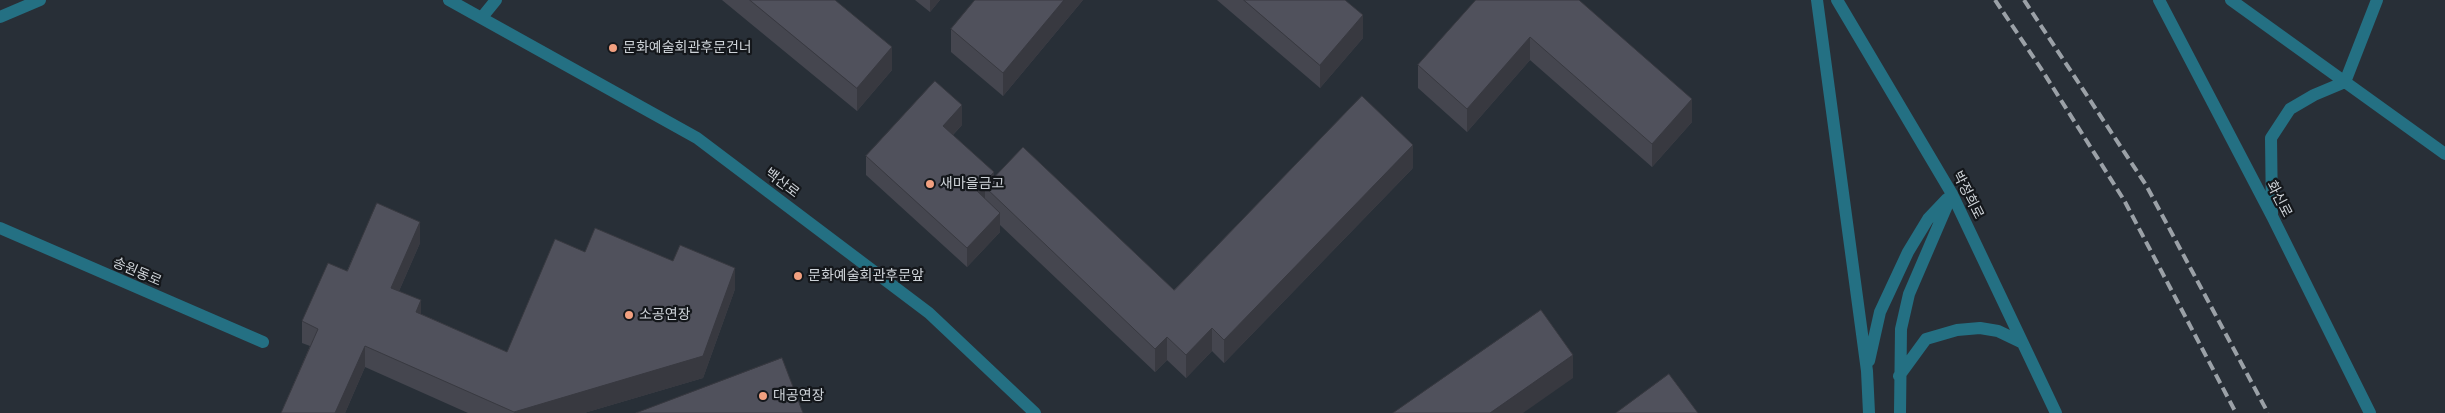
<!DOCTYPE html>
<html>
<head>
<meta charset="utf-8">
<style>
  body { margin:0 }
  canvas { display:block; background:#282f37 }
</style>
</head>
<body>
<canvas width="2445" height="413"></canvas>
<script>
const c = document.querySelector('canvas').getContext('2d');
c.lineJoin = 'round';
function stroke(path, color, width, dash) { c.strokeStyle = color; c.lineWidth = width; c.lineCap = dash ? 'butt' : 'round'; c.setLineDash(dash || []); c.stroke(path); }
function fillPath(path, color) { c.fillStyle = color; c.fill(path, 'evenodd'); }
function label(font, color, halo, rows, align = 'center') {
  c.font = font + ' Mulish,"Noto Sans KR",sans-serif'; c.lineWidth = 4.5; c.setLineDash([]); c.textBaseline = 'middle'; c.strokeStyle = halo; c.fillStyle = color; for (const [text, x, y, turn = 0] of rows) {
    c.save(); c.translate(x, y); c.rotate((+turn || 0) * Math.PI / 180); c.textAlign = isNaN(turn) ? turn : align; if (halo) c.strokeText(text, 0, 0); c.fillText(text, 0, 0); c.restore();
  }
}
const minor = new Path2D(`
  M 449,0 L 697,138 L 929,313 L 1035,413
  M 1817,0 L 1867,371 L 1869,413
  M 1837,0 L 1952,194 L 2056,413
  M 2159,0 L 2273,218 L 2370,413
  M 2231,0 L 2445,154
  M 483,16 L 496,0
  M 0,17 L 40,0
  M 2345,82 L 2377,0
  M 2272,214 L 2271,138 L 2290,109 L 2314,95 L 2345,82
  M 0,228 L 263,342
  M 1869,361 L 1880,312 L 1908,252 L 1928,219 L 1947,199
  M 1899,376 L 1926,339 L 1957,330 L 1980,328 L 1998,331 L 2021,342
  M 1900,413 L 1901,329 L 1909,294 L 1952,194`);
const rail = new Path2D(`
  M 1995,0 L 2040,67 L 2124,200 L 2236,413
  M 2024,0 L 2146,185 L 2268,413`);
const wall = new Path2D(`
  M 722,0 L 835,0 L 892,70 L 857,111 Z
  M 915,0 L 940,0 L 930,12 Z
  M 1083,0 L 1003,96 L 951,52 L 951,29 Z
  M 1217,0 L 1345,0 L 1363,38 L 1320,88 Z
  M 1476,0 L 1692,122 L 1652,167 L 1530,60 L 1467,132 L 1418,88 L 1418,65 Z
  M 962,125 L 953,135 L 994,178 L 1174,290 L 1413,168 L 1224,363 L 1212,351 L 1186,378 L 1167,360 L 1155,372 L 1000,225 L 1000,232 L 967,267 L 866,175 L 866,156 Z
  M 420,243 L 399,291 L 421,314 L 507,352 L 585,252 L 735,289 L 703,378 L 584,413 L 468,413 L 365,367 L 345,413 L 281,413 L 310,346 L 302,343 L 302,321 L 347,271 Z`);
const shadedWall = new Path2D(`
  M 930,0 L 940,0 L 930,12 Z
  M 1064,0 L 1083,0 L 1003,96 L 1003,73 Z
  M 1363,15 L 1363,38 L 1320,88 L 1320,65 Z
  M 1530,37 L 1530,60 L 1467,132 L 1467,109 Z
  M 892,47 L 892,70 L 857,111 L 857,88 Z
  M 1692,99 L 1692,122 L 1652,167 L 1652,144 Z
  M 962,105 L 962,125 L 943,145 L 943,126 Z
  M 1413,145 L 1413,168 L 1224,363 L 1224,340 Z
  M 994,172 L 994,192 L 985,187 L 985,202 L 977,191 Z
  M 1000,213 L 1000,232 L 967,267 L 967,248 Z
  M 420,222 L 420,243 L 391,309 L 391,288 Z
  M 735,268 L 735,289 L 703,378 L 584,413 L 514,413 L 514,412 Z
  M 421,300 L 421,322 L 416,312 Z
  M 1212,328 L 1212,351 L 1186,378 L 1186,355 Z
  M 1167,337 L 1167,360 L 1155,372 L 1155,349 Z
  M 365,346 L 365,367 L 345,413 L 335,413 Z
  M 1573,355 L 1573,378 L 1523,413 L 1490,413 Z`);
const building = new Path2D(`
  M 750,0 L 835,0 L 892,47 L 857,88 Z
  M 975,0 L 1064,0 L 1003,73 L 951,29 Z
  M 1244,0 L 1345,0 L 1363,15 L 1320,65 Z
  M 1476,0 L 1579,0 L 1692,99 L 1652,144 L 1530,37 L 1467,109 L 1418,65 Z
  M 935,81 L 962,105 L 943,126 L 994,172 L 977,191 L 1000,213 L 967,248 L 866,156 Z
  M 1362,96 L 1413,145 L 1224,340 L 1212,328 L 1186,355 L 1167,337 L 1155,349 L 985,187 L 1023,147 L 1174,290 Z
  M 377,203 L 420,222 L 391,288 L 421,300 L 416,312 L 507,352 L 555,239 L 585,252 L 595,228 L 673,261 L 680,245 L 735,268 L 703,356 L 514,412 L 365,346 L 335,413 L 281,413 L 318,329 L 302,321 L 328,263 L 347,271 Z
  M 1541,310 L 1573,355 L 1490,413 L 1393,413 Z
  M 782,358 L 803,413 L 636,413 Z
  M 1669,374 L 1698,413 L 1616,413 Z`);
const markers = [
  [613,48,5,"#f2a080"],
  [930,184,5,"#f2a080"],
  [798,276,5,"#f2a080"],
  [629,315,5,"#f2a080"],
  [763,396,5,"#f2a080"]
];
const poiNames = [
  ["문화예술회관후문건너",623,48],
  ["새마을금고",940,184],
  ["문화예술회관후문앞",808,276],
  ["소공연장",639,315],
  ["대공연장",773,396]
];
const streetNames = [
  ["백산로",782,183,37],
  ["박정희로",1968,195,63],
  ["화신로",2279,199,63],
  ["송원동로",137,272,23]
];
stroke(minor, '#247083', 12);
stroke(rail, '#9ba1a7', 4, [10, 5]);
fillPath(wall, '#45464f');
fillPath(shadedWall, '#383940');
fillPath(building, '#50515c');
stroke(building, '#383940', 1);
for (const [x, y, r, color] of markers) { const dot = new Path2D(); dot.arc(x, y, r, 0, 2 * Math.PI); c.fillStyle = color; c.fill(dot); stroke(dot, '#14171b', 2); }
label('14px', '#ced3d8', '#14171b', poiNames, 'left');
label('14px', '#ced3d8', '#14171b', streetNames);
</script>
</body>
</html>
